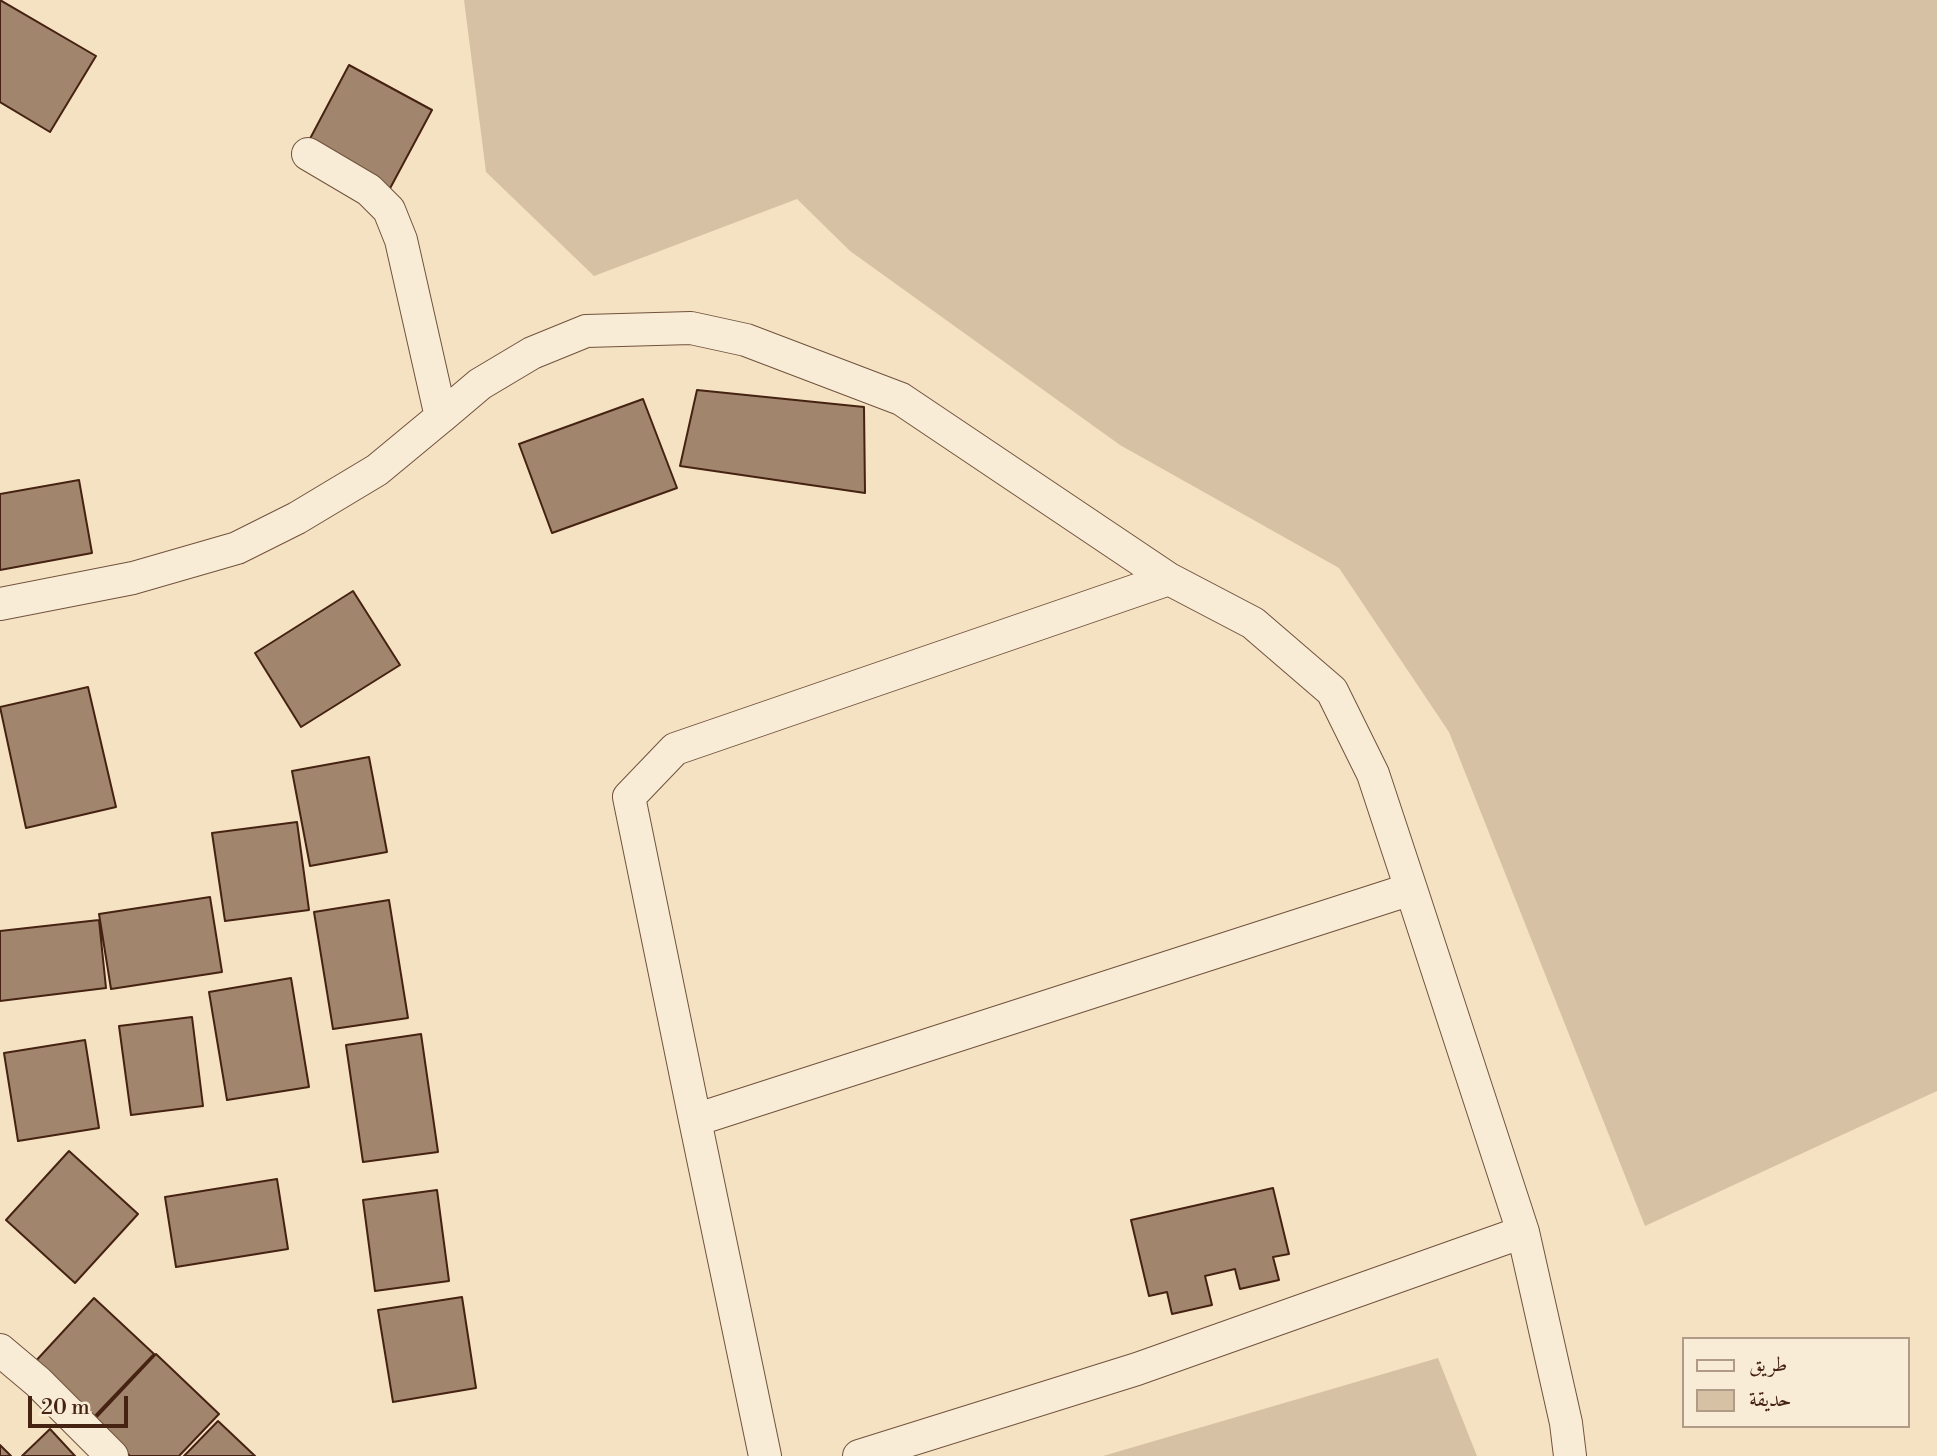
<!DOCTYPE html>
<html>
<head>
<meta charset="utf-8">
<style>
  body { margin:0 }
  #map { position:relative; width:1937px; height:1456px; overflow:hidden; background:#f5e2c2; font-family:"Libre Bodoni",Amiri,serif }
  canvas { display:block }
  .legend { position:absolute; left:1682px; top:1337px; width:228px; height:91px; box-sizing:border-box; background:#f8ecd7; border:2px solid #b09b88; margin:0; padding:9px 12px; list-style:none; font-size:21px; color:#452211 }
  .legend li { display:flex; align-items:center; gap:14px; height:35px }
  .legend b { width:35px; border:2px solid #b09b88 }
  .scale { position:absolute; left:28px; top:1396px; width:100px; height:32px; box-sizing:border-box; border:4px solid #452211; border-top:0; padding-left:9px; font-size:21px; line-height:24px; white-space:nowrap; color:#452211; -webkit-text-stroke:5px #f8ecd7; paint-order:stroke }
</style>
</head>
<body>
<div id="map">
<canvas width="1937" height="1456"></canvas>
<ul class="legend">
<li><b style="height:9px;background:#f8ecd7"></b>طريق</li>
<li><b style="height:19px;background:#d7c1a4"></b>حديقة</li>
</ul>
<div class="scale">20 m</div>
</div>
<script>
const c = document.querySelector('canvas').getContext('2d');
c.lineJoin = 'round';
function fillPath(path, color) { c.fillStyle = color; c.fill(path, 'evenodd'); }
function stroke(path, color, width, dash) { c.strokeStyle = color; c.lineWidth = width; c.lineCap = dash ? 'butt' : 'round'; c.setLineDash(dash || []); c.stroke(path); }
const green = new Path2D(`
  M 464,0 L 1937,0 L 1937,1091 L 1645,1226 L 1449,732 L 1339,568 L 1120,445 L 850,251 L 797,199 L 594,276 L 486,172 Z
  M 1438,1358 L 1477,1456 L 1103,1456 Z`);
const building = new Path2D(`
  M 0,0 L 96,56 L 50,132 L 0,102 Z
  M 349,65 L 432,110 L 387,194 L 304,150 Z
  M 697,390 L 864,407 L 865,493 L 680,466 Z
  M 643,399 L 677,488 L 552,533 L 519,444 Z
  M 79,480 L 92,553 L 0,570 L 0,494 Z
  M 353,591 L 400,665 L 301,727 L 255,653 Z
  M 88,687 L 116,807 L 26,828 L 0,707 Z
  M 369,757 L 387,852 L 310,866 L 292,771 Z
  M 297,822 L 309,910 L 225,921 L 212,833 Z
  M 210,897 L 222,972 L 111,989 L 99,914 Z
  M 389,900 L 408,1018 L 333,1029 L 314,912 Z
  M 99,920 L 106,988 L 0,1001 L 0,931 Z
  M 291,978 L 309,1087 L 227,1100 L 209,992 Z
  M 192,1017 L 203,1106 L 131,1115 L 119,1026 Z
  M 421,1034 L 438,1152 L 363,1162 L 346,1045 Z
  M 85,1040 L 99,1128 L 18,1141 L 4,1053 Z
  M 69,1151 L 138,1214 L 75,1283 L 6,1220 Z
  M 277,1179 L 288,1249 L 176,1267 L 165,1197 Z
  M 1273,1188 L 1289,1254 L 1273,1257 L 1279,1280 L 1240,1289 L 1235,1269 L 1205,1276 L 1212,1305 L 1172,1314 L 1167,1292 L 1149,1296 L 1131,1220 Z
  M 437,1190 L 449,1281 L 375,1291 L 363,1200 Z
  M 462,1297 L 476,1388 L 393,1402 L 378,1310 Z
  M 94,1298 L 154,1354 L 91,1420 L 33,1364 Z
  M 156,1354 L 219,1414 L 179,1456 L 130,1456 L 93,1421 Z
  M 218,1421 L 255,1456 L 184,1456 Z
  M 50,1429 L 75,1456 L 22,1456 Z
  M 0,1445 L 11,1456 L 0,1456 Z`);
const minor = new Path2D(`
  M 441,417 L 480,384 L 532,353 L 586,331 L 691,328 L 746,340 L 901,399 L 1169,579
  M 0,604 L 133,578 L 237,548 L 297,518 L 377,470 L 441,417 L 401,240 L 389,210 L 369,190 L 308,154
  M 695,1120 L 629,797 L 675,749 L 1169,579 L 1253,623 L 1332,691 L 1373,774 L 1411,889
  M 0,1350 L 38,1382 L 112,1456
  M 765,1456 L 695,1120 L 1411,889 L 1523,1232
  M 859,1456 L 1137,1369 L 1523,1232 L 1566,1423 L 1570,1456`);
fillPath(green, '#d7c1a4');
fillPath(building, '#a1866d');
stroke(building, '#452211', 2);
stroke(minor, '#71523d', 34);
stroke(minor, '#f8ecd7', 32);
</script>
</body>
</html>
